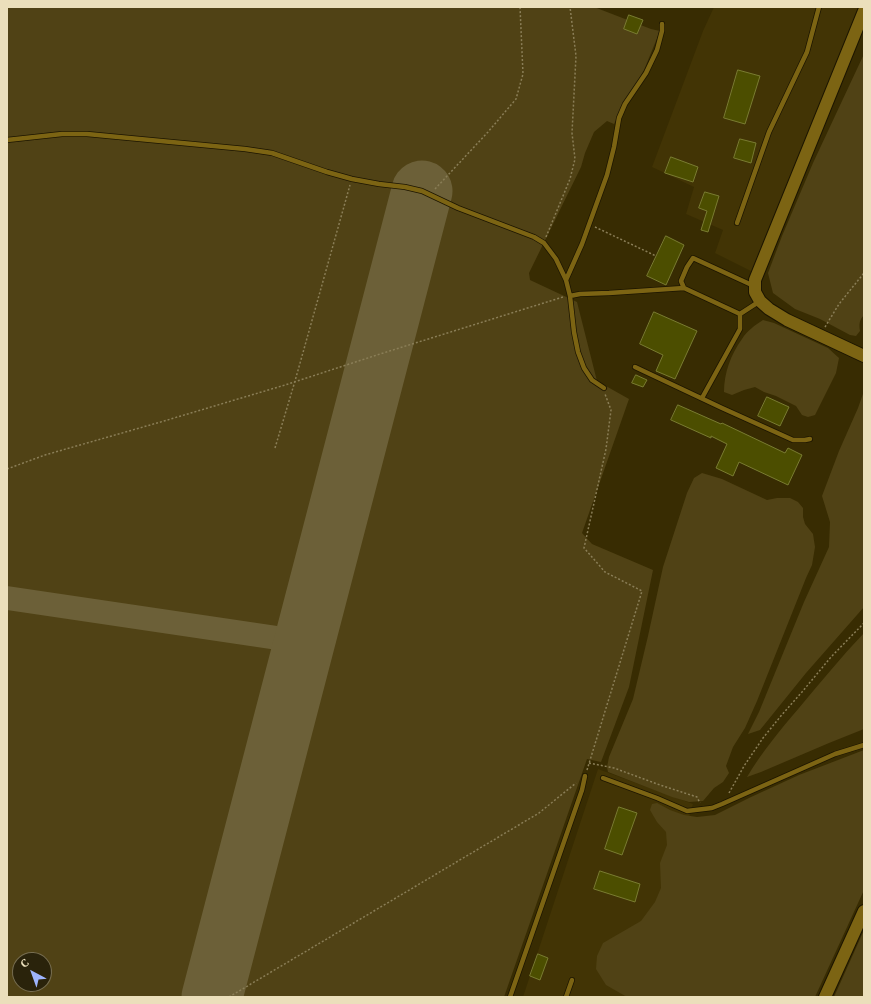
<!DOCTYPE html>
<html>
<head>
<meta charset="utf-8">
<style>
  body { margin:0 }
  #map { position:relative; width:871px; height:1004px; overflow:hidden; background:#382c02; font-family:"Source Serif 4",serif }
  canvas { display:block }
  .frame { position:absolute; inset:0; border:8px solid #ebdfbb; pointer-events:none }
  .north { position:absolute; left:12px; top:952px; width:40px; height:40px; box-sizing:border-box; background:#2a230b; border:1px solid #776e51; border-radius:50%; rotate:319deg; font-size:11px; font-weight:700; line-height:16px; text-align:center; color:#ebdfbb }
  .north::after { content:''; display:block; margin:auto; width:14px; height:18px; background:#9eb4fd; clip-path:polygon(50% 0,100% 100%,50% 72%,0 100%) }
</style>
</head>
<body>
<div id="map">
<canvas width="871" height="1004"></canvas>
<div class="frame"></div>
<div class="north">С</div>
</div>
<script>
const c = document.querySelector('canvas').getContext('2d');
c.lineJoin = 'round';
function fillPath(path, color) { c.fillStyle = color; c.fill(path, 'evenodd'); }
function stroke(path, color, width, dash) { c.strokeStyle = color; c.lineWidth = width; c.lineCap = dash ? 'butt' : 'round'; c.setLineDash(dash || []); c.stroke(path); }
const built = new Path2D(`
  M 714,7 L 860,7 L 753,272 L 715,253 L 723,230 L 686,214 L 694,187 L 652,167 L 703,31 Z
  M 598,769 L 693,804 L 634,997 L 523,997 Z`);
const green = new Path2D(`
  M 7,7 L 594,7 L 651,29 L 660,31 L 644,70 L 614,124 L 607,121 L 594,132 L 585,153 L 581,167 L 529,273 L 530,280 L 577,302 L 597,381 L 629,399 L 582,533 L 592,544 L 653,570 L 629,687 L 601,762 L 587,759 L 504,997 L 7,997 ZM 20,960 L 44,960 L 44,984 L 20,984 Z
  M 864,54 L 864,315 C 859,320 859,325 860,331 L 856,336 L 850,335 L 820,319 L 795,309 L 773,293 L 768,273 L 782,236 L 813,163 Z
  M 763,320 L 774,323 L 828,348 L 839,358 L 836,373 L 815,415 L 808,417 L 802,415 L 796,406 L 776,396 L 764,392 L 755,387 L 744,390 L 732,395 L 724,392 C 724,373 731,354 742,339 C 747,331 755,325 763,320 Z
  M 864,391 L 864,607 L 806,673 L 760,730 L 748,734 L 759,712 L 804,602 L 829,547 L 830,522 L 822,496 L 839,451 L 858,408 Z
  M 702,473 L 722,479 L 767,500 L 777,498 L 790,498 L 798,502 L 803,508 L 803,517 L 805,524 L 813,534 L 815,547 L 812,565 L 806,578 L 757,701 L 745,728 L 733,747 L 726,766 L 729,773 L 723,782 L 714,788 L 703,801 L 689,802 L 672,797 L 608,772 L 607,767 L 609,757 L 633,699 L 648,636 L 663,567 L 687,493 L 694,478 Z
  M 864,633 L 864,729 L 829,743 L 761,772 L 747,777 C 762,752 780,730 799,708 C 820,683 841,657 864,633 Z
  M 864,750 L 864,890 L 815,997 L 627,997 L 606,985 L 596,969 L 597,956 L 603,943 L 641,921 L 655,902 L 661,888 L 660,863 L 667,845 L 666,832 L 657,822 L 650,810 L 652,804 L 657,803 L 670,810 L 684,815 L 697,817 L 715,815 L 751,797 L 799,775 Z
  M 864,930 L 864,997 L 834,997 Z`);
const taxiway = new Path2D(`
  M 7,598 L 284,639 L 302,653`);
const runway = new Path2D(`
  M 212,997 L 422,191`);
const building = new Path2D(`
  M 629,15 L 643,20 L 637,34 L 624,29 Z
  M 738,70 L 760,76 L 745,124 L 724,118 Z
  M 740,139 L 756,143 L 751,163 L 734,158 Z
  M 671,157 L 698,167 L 693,182 L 665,173 Z
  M 705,192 L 719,196 L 708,232 L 701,230 L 707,211 L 699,208 Z
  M 666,236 L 684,245 L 666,285 L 647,276 Z
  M 654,312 L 697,331 L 675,379 L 656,371 L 663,355 L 640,344 Z
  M 636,375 L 647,380 L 643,387 L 632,383 Z
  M 767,397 L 789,407 L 780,426 L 758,416 Z
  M 678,405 L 721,424 L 722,423 L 785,453 L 788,448 L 802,455 L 788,485 L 739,462 L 733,476 L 716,468 L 727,444 L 711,436 L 711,438 L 671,420 Z
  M 619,807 L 637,813 L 622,855 L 605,849 Z
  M 600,871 L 640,884 L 635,902 L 594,889 Z
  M 538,954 L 548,958 L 540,980 L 530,976 Z`);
const path = new Path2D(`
  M 435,189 L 488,132 L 516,99 L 523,74 L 520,7
  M 595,227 L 656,256
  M 546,237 L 570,179 L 575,159 L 572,133 L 576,56 L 570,7
  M 825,327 L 839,304 L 864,273
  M 275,448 L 295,381 L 350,185
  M 7,469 L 45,455 L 164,421 L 285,385 L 380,354 L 563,297
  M 589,763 L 614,768 L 660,785 L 697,797 L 700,803
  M 587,770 L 642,591 L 605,572 L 584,548 L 606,449 L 611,410 L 605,394
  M 729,793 L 744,766 L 763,738 L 780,717 L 802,692 L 831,657 L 864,623
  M 229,997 L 539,813 L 576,783`);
const lane = new Path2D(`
  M 7,140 L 62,134 L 87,134 L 245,149 L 272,153 L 327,172 L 352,179 L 379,184 L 405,187 L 422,191 L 458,208 L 534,237 L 544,243 L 556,259 L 566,280 L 570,296 L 574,332 L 578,352 L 584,368 L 592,380 L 604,388
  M 737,223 L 769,132 L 807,52 L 819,7
  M 566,280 L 582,244 L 607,175 L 614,147 L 619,118 L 625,104 L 646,73 L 657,50 L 662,31 L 662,24
  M 754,286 L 693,258 L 687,267 L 681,281 L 684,288 L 740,314 L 760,301
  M 570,296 L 580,294 L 609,293 L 684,288
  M 635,367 L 722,408 L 793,440 L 805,440 L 810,439
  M 702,398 L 740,329 L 740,314
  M 603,778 L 657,798 L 687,811 L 712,808 L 722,804 L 835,754 L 864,745
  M 510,997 L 582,790 L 585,776
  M 566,997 L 572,980`);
const secondary = new Path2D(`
  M 864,11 L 755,280 L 755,292 L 760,301 L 769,309 L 787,320 L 864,356
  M 825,997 L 864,911`);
fillPath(built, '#423405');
fillPath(green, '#504215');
stroke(taxiway, '#6c6038', 24);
stroke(runway, '#6c6038', 61);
fillPath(building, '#4c4e00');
stroke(building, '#797c31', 1);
stroke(lane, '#1c1501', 6);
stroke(secondary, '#1c1501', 14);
stroke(path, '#8a7e57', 1.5, [2, 2]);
stroke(lane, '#7c6413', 4.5);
stroke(secondary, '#7c6413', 12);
</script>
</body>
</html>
